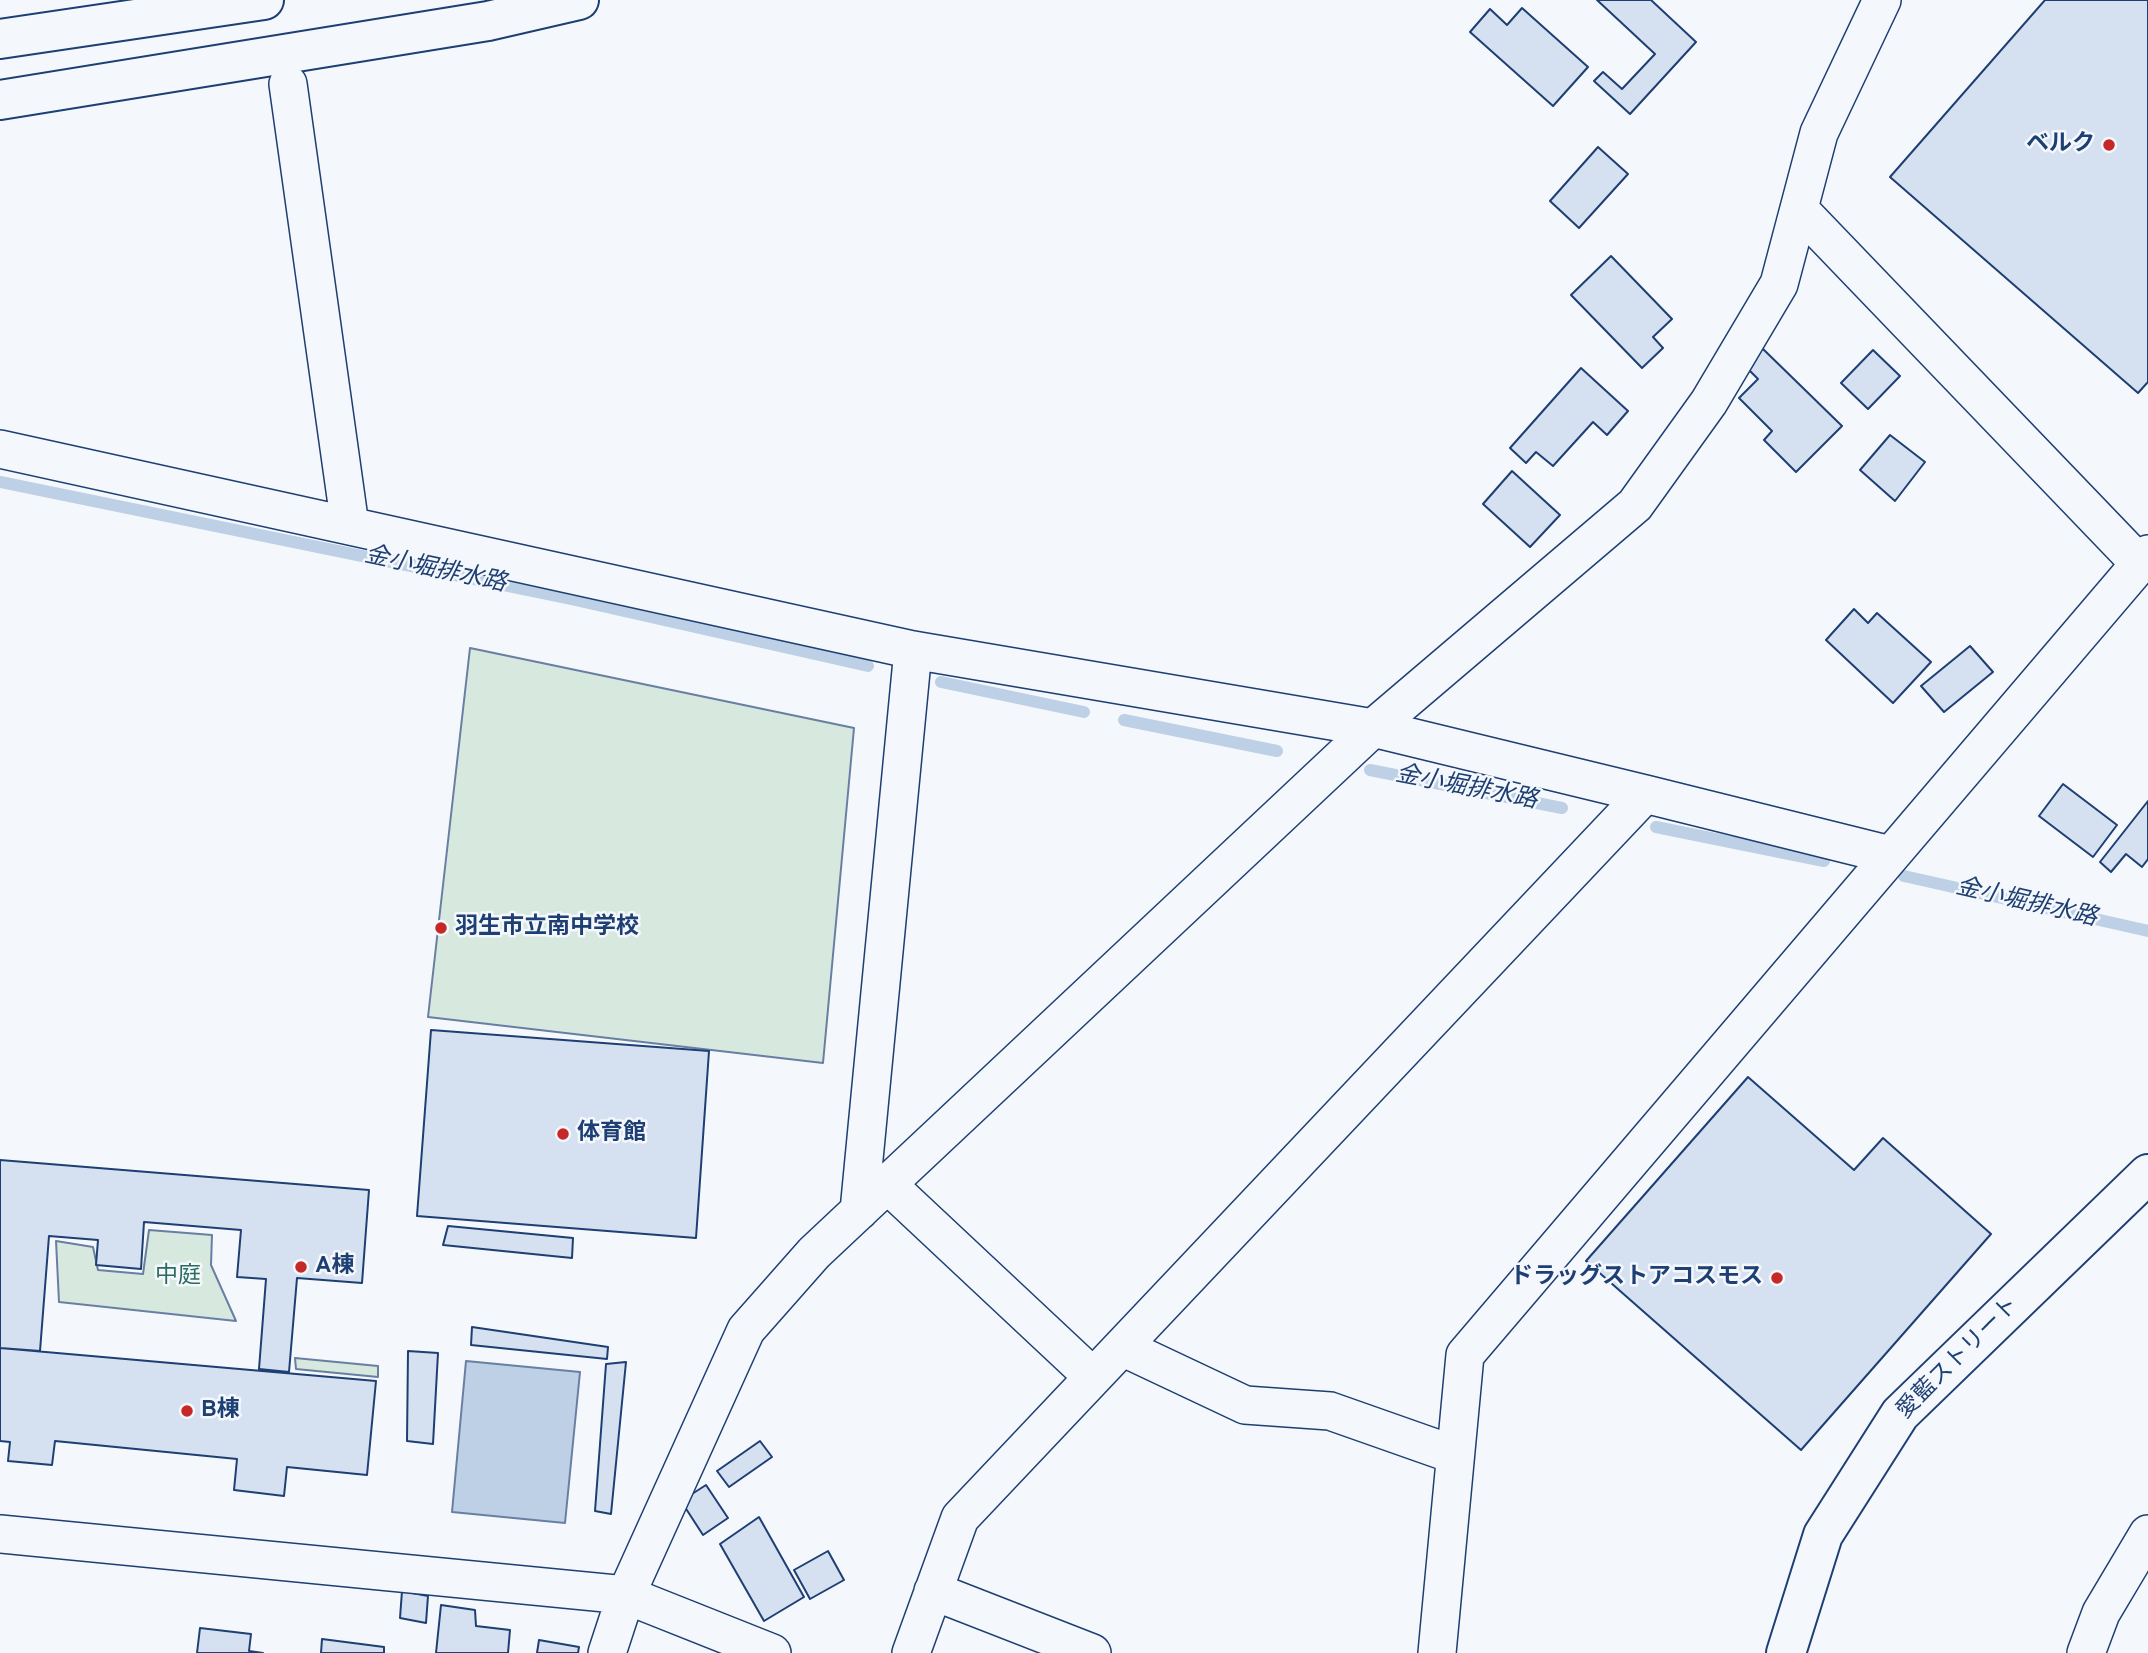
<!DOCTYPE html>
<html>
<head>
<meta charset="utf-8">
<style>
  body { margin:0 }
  canvas { display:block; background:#f4f7fb }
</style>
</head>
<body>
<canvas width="2148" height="1653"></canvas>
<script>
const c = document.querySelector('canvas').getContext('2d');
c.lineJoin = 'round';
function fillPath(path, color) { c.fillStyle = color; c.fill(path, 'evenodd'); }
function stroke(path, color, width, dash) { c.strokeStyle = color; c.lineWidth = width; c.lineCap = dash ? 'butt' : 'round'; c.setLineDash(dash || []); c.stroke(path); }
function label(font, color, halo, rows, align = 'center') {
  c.font = font + ' Overpass,"Noto Sans JP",sans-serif'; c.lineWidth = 5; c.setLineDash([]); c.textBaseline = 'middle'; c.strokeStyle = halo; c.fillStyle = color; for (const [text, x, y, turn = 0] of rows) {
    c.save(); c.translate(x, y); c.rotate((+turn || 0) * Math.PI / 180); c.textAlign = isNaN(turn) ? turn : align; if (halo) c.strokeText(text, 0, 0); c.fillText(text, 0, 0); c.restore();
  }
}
const green = new Path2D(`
  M 470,648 L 854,728 L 823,1063 L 428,1017 Z
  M 149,1230 L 212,1235 L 211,1265 L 236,1321 L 59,1302 L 56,1241 L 93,1247 L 98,1270 L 143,1274 Z
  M 295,1358 L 378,1366 L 378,1377 L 296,1369 Z`);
const water = new Path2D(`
  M 466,1361 L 580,1372 L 565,1523 L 452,1512 Z`);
const stream = new Path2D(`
  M 0,482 L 572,599 L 868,666
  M 941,682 L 1084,712
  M 1124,720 L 1277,751
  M 1370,770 L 1562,808
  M 1656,827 L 1824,861
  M 1904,876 L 2148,931`);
const building = new Path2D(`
  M 1597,0 L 1651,0 L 1696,42 L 1630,114 L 1594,81 L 1603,72 L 1622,89 L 1655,54 Z
  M 2045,0 L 2148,0 L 2148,382 L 2138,393 L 1890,177 Z
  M 1522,8 L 1588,67 L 1553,106 L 1470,32 L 1490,9 L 1507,25 Z
  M 1598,147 L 1628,174 L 1579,228 L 1550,201 Z
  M 1611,256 L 1672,319 L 1653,337 L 1663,348 L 1642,368 L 1571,295 Z
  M 1762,348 L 1842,426 L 1796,472 L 1764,440 L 1772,431 L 1739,398 L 1758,379 L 1745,366 Z
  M 1873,350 L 1900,376 L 1868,409 L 1841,383 Z
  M 1581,368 L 1628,411 L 1607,435 L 1593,422 L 1553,466 L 1536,452 L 1526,463 L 1510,448 Z
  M 1890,435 L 1925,462 L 1895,501 L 1860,470 Z
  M 1512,471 L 1560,515 L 1530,547 L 1483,504 Z
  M 1854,609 L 1868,623 L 1877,613 L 1931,662 L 1893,703 L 1826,640 Z
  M 1970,646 L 1993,672 L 1944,712 L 1921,686 Z
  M 2063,784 L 2117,825 L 2093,857 L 2039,816 Z
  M 2148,801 L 2148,859 L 2142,867 L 2126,854 L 2111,872 L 2100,862 Z
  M 431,1030 L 709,1051 L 696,1238 L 417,1216 Z
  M 1748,1077 L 1854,1170 L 1883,1138 L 1991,1234 L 1801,1450 L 1586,1261 Z
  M 0,1160 L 369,1190 L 362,1283 L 297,1278 L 289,1372 L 259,1369 L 266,1279 L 237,1277 L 241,1230 L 144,1222 L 141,1269 L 96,1265 L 98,1240 L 49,1236 L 40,1351 L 0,1348 Z
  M 448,1226 L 573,1238 L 572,1258 L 443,1245 Z
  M 472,1327 L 608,1347 L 607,1359 L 471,1345 Z
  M 0,1348 L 376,1381 L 367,1475 L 287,1467 L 284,1496 L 234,1490 L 237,1459 L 55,1441 L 52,1465 L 8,1461 L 10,1442 L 0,1441 Z
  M 408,1351 L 438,1353 L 433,1444 L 407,1441 Z
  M 626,1362 L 611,1514 L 595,1511 L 606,1364 Z
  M 760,1441 L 772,1457 L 729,1487 L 717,1471 Z
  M 706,1485 L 728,1518 L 703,1535 L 681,1501 Z
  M 759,1517 L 804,1597 L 764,1621 L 720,1544 Z
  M 828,1551 L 844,1580 L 810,1599 L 794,1570 Z
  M 402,1591 L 428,1596 L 426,1623 L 400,1618 Z
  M 441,1605 L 475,1610 L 476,1626 L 510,1630 L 508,1653 L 436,1653 Z
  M 200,1628 L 251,1634 L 249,1651 L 263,1653 L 197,1653 Z
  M 322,1639 L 384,1647 L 384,1653 L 321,1653 Z
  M 539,1640 L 579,1647 L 578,1653 L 537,1653 Z`);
const minor = new Path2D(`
  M 288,84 L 350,526
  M 1799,209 L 2139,563
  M 0,449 L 913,650 L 1373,728 L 1645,794
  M 887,1184 L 1093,1377
  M 859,1211 L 913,650
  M 1122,1347 L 1245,1405 L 1330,1411 L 1455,1455
  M 0,1534 L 626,1595 L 772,1653
  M 933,1591 L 1092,1653
  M 607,1653 L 626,1595 L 746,1330 L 814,1253 L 1373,728 L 1635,505 L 1709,402 L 1779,284 L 1819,133 L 1882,0
  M 911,1653 L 960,1518 L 1645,794 L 1890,855
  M 1437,1653 L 1465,1355 L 2148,554
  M 2086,1653 L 2101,1613 L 2148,1534`);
const tertiary = new Path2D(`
  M 1786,1653 L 1823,1535 L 1900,1414 L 2148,1174`);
const primary = new Path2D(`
  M 0,39 L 264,0
  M 0,100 L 488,21 L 579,0`);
const markers = [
  [2109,145,7,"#c62828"],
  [441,928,7,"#c62828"],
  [563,1134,7,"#c62828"],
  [301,1267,7,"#c62828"],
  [1777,1278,7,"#c62828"],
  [187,1411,7,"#c62828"]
];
const poiNames = [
  ["ベルク",2095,145,"right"],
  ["羽生市立南中学校",455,928],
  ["体育館",577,1134],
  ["A棟",315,1267],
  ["ドラッグストアコスモス",1763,1278,"right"],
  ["B棟",201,1411]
];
const parkNames = [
  ["中庭",178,1277]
];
const streetNames = [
  ["愛藍ストリート",1959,1359,-45]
];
const waterNames = [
  ["金小堀排水路",435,571,12],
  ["金小堀排水路",1466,789,11],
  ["金小堀排水路",2026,904,13]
];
fillPath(green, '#d7e8df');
stroke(green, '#687fa3', 2);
fillPath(water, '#bed0e5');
stroke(water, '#687fa3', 2);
stroke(stream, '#bed0e5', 12);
fillPath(building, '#d5e0f0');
stroke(building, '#1d3f73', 2);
stroke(minor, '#1d3f73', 40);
stroke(tertiary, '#1d3f73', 42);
stroke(primary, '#1d3f73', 42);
stroke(minor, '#f4f7fb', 37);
stroke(tertiary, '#f4f7fb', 38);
stroke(primary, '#f4f7fb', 38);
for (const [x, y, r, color] of markers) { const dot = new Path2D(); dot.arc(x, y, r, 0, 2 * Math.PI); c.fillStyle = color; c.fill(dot); stroke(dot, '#f4f7fb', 2.5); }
label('bold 23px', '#1d3f73', '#f4f7fb', poiNames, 'left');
label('23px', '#2c6c60', '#f4f7fb', parkNames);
label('23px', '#1d3f73', '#f4f7fb', streetNames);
label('italic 24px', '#1d3f73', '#f4f7fb', waterNames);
</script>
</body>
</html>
